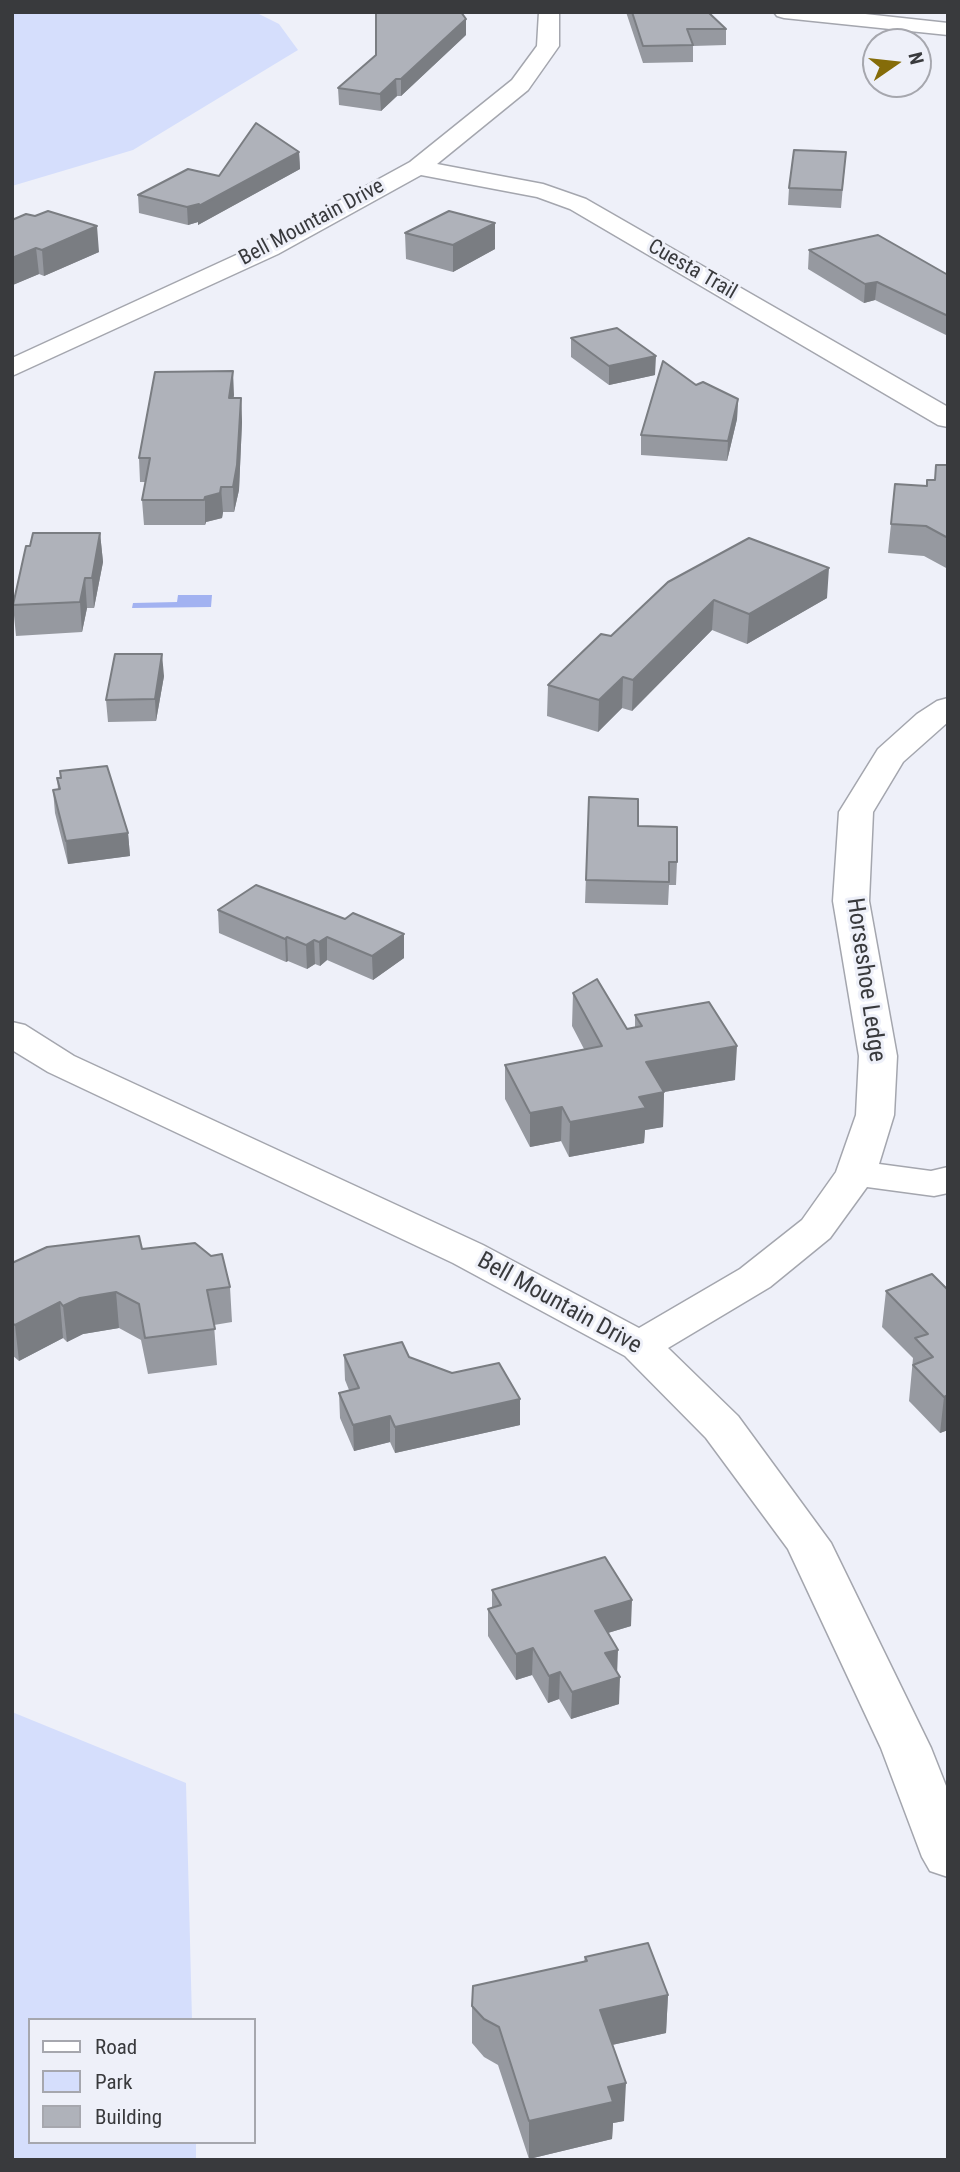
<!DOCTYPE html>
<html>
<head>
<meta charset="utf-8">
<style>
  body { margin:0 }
  #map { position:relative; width:960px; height:2172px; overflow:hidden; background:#eef0f9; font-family:"Roboto Condensed",sans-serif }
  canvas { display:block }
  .frame { position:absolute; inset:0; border:14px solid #393a3d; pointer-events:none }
  .legend { position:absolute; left:28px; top:2018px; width:228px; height:126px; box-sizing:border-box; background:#eef0f9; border:2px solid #a6a7ae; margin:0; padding:9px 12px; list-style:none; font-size:21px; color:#393a3d }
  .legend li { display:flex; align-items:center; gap:14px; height:35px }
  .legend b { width:35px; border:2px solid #a6a7ae }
  .north { position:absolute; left:862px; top:28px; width:70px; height:70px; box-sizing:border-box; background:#eef0f9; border:2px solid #a6a7ae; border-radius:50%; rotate:76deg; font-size:19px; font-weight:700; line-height:28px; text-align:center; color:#393a3d }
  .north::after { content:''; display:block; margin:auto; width:24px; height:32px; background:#856c09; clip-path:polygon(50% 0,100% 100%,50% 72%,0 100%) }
</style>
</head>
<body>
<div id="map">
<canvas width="960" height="2172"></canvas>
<div class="frame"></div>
<ul class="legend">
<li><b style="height:9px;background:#fff"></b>Road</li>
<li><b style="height:19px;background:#d5defc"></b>Park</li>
<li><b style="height:19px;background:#afb2ba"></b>Building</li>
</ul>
<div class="north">N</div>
</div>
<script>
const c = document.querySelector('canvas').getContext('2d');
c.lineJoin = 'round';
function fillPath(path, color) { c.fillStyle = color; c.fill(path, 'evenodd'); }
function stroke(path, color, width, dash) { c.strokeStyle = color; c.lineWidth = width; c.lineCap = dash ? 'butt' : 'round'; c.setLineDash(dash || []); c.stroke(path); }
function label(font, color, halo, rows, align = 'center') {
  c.font = font + ' "Roboto Condensed",sans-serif'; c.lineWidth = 6; c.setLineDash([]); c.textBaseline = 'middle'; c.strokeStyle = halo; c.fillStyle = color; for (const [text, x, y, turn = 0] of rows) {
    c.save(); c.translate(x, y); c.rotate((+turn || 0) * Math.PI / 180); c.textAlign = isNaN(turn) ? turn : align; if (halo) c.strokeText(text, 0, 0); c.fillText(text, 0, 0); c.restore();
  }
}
const green = new Path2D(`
  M 12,12 L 255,12 L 279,24 L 298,50 L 133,150 L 12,186 Z
  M 12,1712 L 186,1783 L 192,2020 L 30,2020 L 30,2142 L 196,2142 L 196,2160 L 12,2160 Z`);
const water = new Path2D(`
  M 178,595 L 212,595 L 211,607 L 132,608 L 133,603 L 177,602 Z`);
const minor = new Path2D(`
  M 539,12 L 559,12 L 559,46 L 528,90 L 437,164 L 543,184 L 586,199 L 948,407 L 948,427 L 938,425 L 570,209 L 537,197 L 421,175 L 278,254 L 12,376 L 12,358 L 260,244 L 410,162 L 512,80 L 537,46 Z
  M 774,12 L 847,12 L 948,23 L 948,35 L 784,18 L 777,16 Z
  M 948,698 L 948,722 L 903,762 L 873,812 L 869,901 L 897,1056 L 894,1115 L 879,1164 L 931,1171 L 948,1167 L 948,1193 L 934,1196 L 867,1187 L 830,1238 L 770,1287 L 668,1348 L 738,1416 L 831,1543 L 931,1748 L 948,1791 L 948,1877 L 930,1871 L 922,1857 L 881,1748 L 788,1549 L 706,1438 L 625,1356 L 453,1263 L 48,1072 L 12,1050 L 12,1022 L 25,1025 L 74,1056 L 483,1245 L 639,1328 L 740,1269 L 802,1220 L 836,1172 L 856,1115 L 859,1056 L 833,901 L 839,812 L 878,749 L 917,714 L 937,701 Z`);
const wall = new Path2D(`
  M 626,12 L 708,12 L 726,29 L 726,45 L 693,46 L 693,62 L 643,63 Z
  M 466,35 L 401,96 L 397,96 L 381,111 L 339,105 L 338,88 Z
  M 299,152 L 300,169 L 198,225 L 198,222 L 188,225 L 139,213 L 138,195 L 219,176 Z
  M 846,152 L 841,208 L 788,205 L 789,188 Z
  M 12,220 L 99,252 L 44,276 L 39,274 L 12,285 Z
  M 405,233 L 495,249 L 453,272 L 406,259 Z
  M 809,250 L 948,275 L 948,336 L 875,300 L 864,303 L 808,269 Z
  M 571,338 L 655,375 L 609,385 L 571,357 Z
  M 234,395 L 233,398 L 241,398 L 242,422 L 239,490 L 234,512 L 223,512 L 222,518 L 206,522 L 205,525 L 144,525 L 142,500 L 146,482 L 140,482 L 139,458 Z
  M 738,399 L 737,419 L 727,461 L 641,455 L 641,435 Z
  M 948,465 L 948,569 L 924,556 L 888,553 L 891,524 L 927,486 L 935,480 Z
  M 100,533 L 103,562 L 94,608 L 87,608 L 82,632 L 16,636 L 13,605 L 30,546 Z
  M 668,582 L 827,598 L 747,644 L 712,630 L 632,711 L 622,708 L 598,732 L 547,716 L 548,685 L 611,636 Z
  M 164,676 L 156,721 L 108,722 L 106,700 Z
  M 60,771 L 128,833 L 130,856 L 68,864 L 55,813 L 53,790 L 58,789 L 57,778 L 60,778 Z
  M 589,797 L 638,826 L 677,862 L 676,885 L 669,885 L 668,905 L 585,903 Z
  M 256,885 L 404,958 L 373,980 L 327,960 L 320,966 L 315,964 L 307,969 L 288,961 L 286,962 L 219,933 L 218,910 Z
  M 573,993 L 627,1029 L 635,1028 L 635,1015 L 735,1080 L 664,1092 L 663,1127 L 645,1130 L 644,1143 L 569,1157 L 561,1141 L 530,1147 L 505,1099 L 505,1065 L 584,1049 L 572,1026 Z
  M 12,1263 L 230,1287 L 232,1322 L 214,1325 L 217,1365 L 148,1374 L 141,1340 L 119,1328 L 83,1334 L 67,1342 L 63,1338 L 19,1361 L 12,1355 Z
  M 932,1274 L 948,1430 L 940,1433 L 909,1401 L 913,1358 L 882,1327 L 886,1291 Z
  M 344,1355 L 409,1357 L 520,1425 L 395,1453 L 390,1442 L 354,1451 L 340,1418 L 339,1393 L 349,1390 L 345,1380 Z
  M 492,1590 L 631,1626 L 608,1633 L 617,1673 L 619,1704 L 571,1719 L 559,1699 L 548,1703 L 532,1675 L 516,1680 L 488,1636 L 488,1609 L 492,1608 Z
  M 585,1957 L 668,1995 L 666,2033 L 612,2045 L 624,2121 L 613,2123 L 612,2139 L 529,2159 L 498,2065 L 484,2057 L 472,2043 L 472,2006 L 584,1962 Z`);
const shadedWall = new Path2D(`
  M 466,19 L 466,35 L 401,96 L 401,79 Z
  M 396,79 L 397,96 L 381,111 L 380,94 Z
  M 299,152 L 300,169 L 198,225 L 198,222 L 188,225 L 187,207 Z
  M 495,223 L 495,249 L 453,272 L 453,245 Z
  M 97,226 L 99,252 L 44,276 L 42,250 Z
  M 36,248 L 39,274 L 13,285 L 12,258 Z
  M 877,282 L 875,300 L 864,303 L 865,284 Z
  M 656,356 L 655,375 L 609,385 L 609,366 Z
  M 233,371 L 234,395 L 230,422 L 229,398 Z
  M 241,398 L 242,422 L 239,490 L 234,512 L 233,487 Z
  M 738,399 L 737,419 L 727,461 L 728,441 Z
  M 221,487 L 223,512 L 222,518 L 206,522 L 205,525 L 205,497 Z
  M 100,533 L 103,562 L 94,608 L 92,578 Z
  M 829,568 L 827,598 L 747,644 L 749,614 Z
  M 85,578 L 87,608 L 82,632 L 80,602 Z
  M 714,600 L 712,630 L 632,711 L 633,680 Z
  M 162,654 L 164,676 L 156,721 L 155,699 Z
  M 623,677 L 622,708 L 598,732 L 599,700 Z
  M 128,833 L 130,856 L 68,864 L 66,841 Z
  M 404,934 L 404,958 L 373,980 L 372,956 Z
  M 287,937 L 288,961 L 286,962 L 285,939 Z
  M 327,937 L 327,960 L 320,966 L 319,942 Z
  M 314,940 L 315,964 L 307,969 L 306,945 Z
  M 737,1046 L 735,1080 L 664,1092 L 663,1127 L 645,1130 L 644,1143 L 569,1157 L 570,1122 L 639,1097 L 646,1062 Z
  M 562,1107 L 561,1141 L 530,1147 L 530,1113 Z
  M 116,1292 L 119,1328 L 83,1334 L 67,1342 L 63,1306 L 80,1298 Z
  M 60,1302 L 63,1338 L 19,1361 L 15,1325 Z
  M 948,1395 L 948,1430 L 940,1433 L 944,1397 Z
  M 520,1399 L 520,1425 L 395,1453 L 395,1427 Z
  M 390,1416 L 390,1442 L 354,1451 L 353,1425 Z
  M 632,1600 L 631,1626 L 594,1637 L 595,1611 Z
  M 533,1648 L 532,1675 L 516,1680 L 516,1654 Z
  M 618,1650 L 617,1676 L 605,1653 Z
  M 560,1672 L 559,1699 L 548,1703 L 549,1676 Z
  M 620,1677 L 619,1704 L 571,1719 L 572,1692 Z
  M 668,1995 L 666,2033 L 598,2048 L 600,2010 Z
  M 626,2083 L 624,2121 L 613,2123 L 612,2139 L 529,2159 L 529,2121 L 608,2087 Z`);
const building = new Path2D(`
  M 376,12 L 461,12 L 466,19 L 401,79 L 396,79 L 380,94 L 338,88 L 376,55 Z
  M 632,12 L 708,12 L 726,29 L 687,29 L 693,45 L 643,46 Z
  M 256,123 L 299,152 L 197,207 L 199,204 L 187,207 L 138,195 L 188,169 L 219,176 Z
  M 794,150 L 846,152 L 842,190 L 789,188 Z
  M 48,211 L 97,226 L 42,250 L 36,248 L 12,258 L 12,220 L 26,214 L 35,216 Z
  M 449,211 L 495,223 L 453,245 L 405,233 Z
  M 878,235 L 948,275 L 948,316 L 877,282 L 865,284 L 809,250 Z
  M 617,328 L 656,356 L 609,366 L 571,338 Z
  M 663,361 L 696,385 L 703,382 L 738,399 L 728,441 L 641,435 Z
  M 233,371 L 229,398 L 241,398 L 237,465 L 233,487 L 221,487 L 220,493 L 205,497 L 204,500 L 142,500 L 150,458 L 139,458 L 155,372 Z
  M 936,465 L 948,465 L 948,538 L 926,526 L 891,524 L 895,484 L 927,486 L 927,480 L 935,480 Z
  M 33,533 L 100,533 L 92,578 L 85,578 L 80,602 L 13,605 L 26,546 L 30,546 Z
  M 749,538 L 829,568 L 749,614 L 714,600 L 633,680 L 623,677 L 599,700 L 548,685 L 601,634 L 611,636 L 668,582 Z
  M 115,654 L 162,654 L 155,699 L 106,700 Z
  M 107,766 L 128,833 L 66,841 L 53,790 L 60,789 L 57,778 L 61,778 L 60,771 Z
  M 589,797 L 638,799 L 638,826 L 677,827 L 677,862 L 669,862 L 669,882 L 586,880 Z
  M 256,885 L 345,919 L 353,913 L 404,934 L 372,956 L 327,937 L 319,942 L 314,940 L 306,945 L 287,937 L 285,939 L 218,910 Z
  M 597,979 L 627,1029 L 642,1026 L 635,1015 L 709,1002 L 737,1046 L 646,1062 L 664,1092 L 639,1097 L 646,1108 L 570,1122 L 562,1107 L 530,1113 L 505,1065 L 602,1046 L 573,993 Z
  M 139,1236 L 142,1249 L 195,1243 L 211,1256 L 222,1254 L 230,1287 L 207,1290 L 215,1329 L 145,1338 L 139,1304 L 116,1292 L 80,1298 L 63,1306 L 60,1302 L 15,1325 L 12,1323 L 12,1263 L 47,1247 Z
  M 932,1274 L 948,1290 L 948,1395 L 944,1397 L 913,1365 L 933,1357 L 915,1338 L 928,1334 L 886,1291 Z
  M 402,1342 L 409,1357 L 452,1373 L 499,1363 L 520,1399 L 395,1427 L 390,1416 L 353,1425 L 339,1393 L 359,1388 L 344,1355 Z
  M 605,1557 L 632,1600 L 595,1611 L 618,1650 L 605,1653 L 620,1677 L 572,1692 L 560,1672 L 549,1676 L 533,1648 L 516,1654 L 488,1609 L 501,1605 L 492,1590 Z
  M 648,1943 L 668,1995 L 600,2010 L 626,2083 L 608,2087 L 613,2102 L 529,2121 L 499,2027 L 484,2019 L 472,2006 L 473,1986 L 587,1961 L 585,1957 Z`);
const farStreetnames = [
  ["Bell Mountain Drive",312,223,-28],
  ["Cuesta Trail",692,270,30]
];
const streetNames = [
  ["Horseshoe Ledge",865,980,82],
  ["Bell Mountain Drive",559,1304,29]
];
fillPath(green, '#d5defc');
fillPath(water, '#a2b2f1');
stroke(minor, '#a4a6ae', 3);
fillPath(minor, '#fff');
fillPath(wall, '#9699a0');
fillPath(shadedWall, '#7a7d82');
fillPath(building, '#afb2ba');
stroke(building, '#7a7d82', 2);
label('21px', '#393a3d', '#eef0f9', farStreetnames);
label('24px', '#393a3d', '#eef0f9', streetNames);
</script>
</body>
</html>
